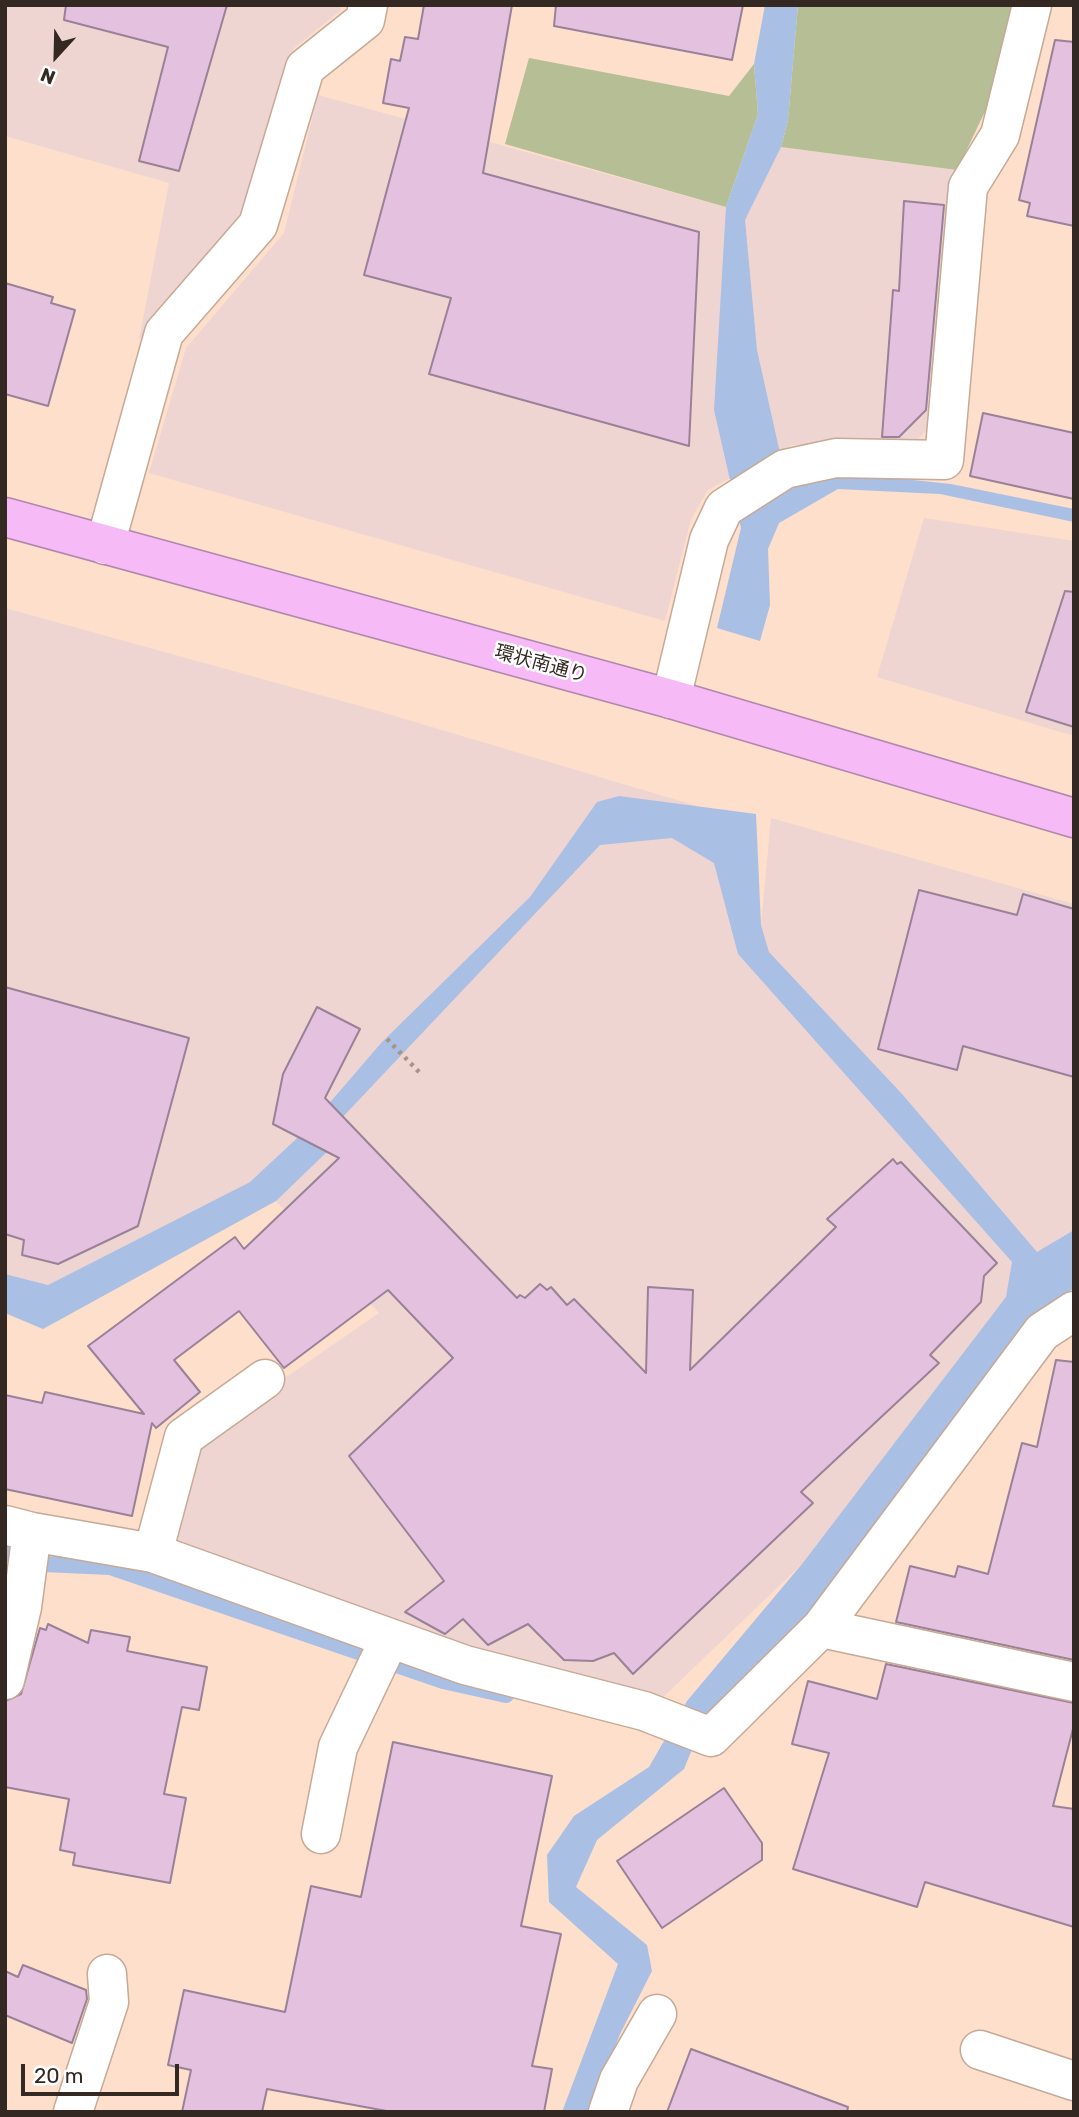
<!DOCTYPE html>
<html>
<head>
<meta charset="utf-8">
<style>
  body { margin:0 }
  #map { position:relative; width:1079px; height:2117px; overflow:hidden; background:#fddfcb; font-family:Rubik,sans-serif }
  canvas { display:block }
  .frame { position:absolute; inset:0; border:7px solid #342922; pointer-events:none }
  .north { position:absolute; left:21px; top:21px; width:70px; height:70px; -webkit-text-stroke:5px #fff; paint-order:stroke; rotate:202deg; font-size:19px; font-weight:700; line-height:28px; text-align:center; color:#342922 }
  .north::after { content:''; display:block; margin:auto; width:24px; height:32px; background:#342922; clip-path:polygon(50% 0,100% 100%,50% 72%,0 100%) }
  .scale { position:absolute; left:21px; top:2064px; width:158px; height:32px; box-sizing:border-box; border:4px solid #342922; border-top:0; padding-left:9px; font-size:21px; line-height:24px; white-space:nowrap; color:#342922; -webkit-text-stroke:5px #fff; paint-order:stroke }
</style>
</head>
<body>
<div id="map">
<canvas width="1079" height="2117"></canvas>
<div class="frame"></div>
<div class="north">N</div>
<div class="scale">20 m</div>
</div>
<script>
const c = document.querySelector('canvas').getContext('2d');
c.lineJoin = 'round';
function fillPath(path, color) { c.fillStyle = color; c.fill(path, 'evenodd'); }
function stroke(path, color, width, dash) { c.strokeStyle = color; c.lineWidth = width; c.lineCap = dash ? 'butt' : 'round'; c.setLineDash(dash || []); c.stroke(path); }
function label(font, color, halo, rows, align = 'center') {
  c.font = font + ' Rubik,"Noto Sans JP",sans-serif'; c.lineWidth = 5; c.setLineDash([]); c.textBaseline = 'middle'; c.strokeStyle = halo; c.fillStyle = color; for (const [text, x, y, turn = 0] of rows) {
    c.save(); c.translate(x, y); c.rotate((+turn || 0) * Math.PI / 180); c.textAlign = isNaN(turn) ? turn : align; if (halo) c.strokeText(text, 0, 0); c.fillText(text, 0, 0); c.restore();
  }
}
const commercial = new Path2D(`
  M 5,5 L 341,5 L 340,11 L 293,49 L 238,221 L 139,340 L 169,183 L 5,136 Z
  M 318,95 L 726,207 L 781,147 L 957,170 L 937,420 L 912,445 L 791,445 L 708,490 L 691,519 L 665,621 L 149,473 L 186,348 L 284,233 Z
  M 924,518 L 1074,541 L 1074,736 L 877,677 Z
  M 5,608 L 378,711 L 707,809 L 738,954 L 1012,1262 L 1007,1297 L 802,1564 L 657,1703 L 468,1656 L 165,1548 L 195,1440 L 379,1313 L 276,1201 L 250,1182 L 48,1285 L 5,1274 Z
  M 771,818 L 1074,904 L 1074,1230 L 1037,1253 L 903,1095 L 769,952 L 761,925 Z`);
const green = new Path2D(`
  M 798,5 L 1015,5 L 1002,76 L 957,170 L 781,147 L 788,120 Z
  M 529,58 L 729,96 L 754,64 L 758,114 L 726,207 L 505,144 Z`);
const water = new Path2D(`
  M 765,5 L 798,5 L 788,120 L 781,147 L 745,220 L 757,350 L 788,489 L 836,472 L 951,484 L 1074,509 L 1074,522 L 940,494 L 838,489 L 779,523 L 768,549 L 770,605 L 760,641 L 717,628 L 741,528 L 714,410 L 726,207 L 758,114 L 754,64 Z
  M 619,796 L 756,814 L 761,925 L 769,952 L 903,1095 L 1037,1252 L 1074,1230 L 1074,1288 L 1034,1316 L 812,1619 L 704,1720 L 684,1769 L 597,1840 L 576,1887 L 647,1945 L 652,1971 L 620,2034 L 590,2112 L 562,2112 L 618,1964 L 549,1902 L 547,1855 L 574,1816 L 649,1767 L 687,1701 L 802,1564 L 1006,1297 L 1012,1262 L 738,954 L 714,863 L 672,838 L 600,845 L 338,1122 L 333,1146 L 276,1201 L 43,1329 L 5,1313 L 5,1274 L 48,1285 L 250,1182 L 308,1128 L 382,1042 L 530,897 L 597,802 Z`);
const stream = new Path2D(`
  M 5,1552 L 44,1564 L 110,1567 L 443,1681 L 506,1695`);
const building = new Path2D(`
  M 66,5 L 227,5 L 179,171 L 139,161 L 168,47 L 64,20 Z
  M 424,5 L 512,5 L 483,173 L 699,232 L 689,446 L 429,374 L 451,298 L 364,275 L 409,108 L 383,103 L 391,59 L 400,61 L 405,37 L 418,39 Z
  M 556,5 L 743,5 L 732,60 L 554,26 Z
  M 1055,40 L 1074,42 L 1074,226 L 1027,216 L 1030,203 L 1019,200 Z
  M 904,201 L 944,205 L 926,410 L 899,437 L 882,437 L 893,290 L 899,291 Z
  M 5,283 L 53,297 L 51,303 L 75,310 L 48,406 L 5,394 Z
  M 983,413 L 1074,433 L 1074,499 L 970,476 Z
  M 1065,591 L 1074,592 L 1074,727 L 1026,712 Z
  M 919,890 L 1017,915 L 1023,894 L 1074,909 L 1074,1077 L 963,1046 L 957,1070 L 878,1049 Z
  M 5,987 L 189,1038 L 138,1226 L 58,1264 L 22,1255 L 24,1240 L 5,1234 Z
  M 317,1007 L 360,1029 L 325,1098 L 517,1298 L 520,1295 L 525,1298 L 540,1284 L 547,1290 L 551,1287 L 567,1305 L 574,1299 L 646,1373 L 648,1287 L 693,1290 L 690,1370 L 836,1227 L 827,1219 L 893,1159 L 897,1164 L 901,1162 L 997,1263 L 984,1276 L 981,1302 L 930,1355 L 939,1363 L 801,1492 L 813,1503 L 633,1674 L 614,1653 L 593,1661 L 564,1660 L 528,1624 L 488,1645 L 463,1619 L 445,1634 L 405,1612 L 444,1581 L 349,1456 L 453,1358 L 388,1290 L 284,1368 L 239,1311 L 174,1360 L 200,1392 L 156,1428 L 152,1423 L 132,1516 L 5,1489 L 5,1395 L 42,1403 L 45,1392 L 144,1414 L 88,1346 L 235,1237 L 244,1249 L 339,1158 L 273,1124 L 283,1074 Z
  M 1056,1360 L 1074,1362 L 1074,1660 L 896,1622 L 910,1566 L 955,1577 L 958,1566 L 988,1574 L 1022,1443 L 1037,1447 Z
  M 48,1624 L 88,1643 L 91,1630 L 130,1637 L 127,1651 L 207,1667 L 199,1710 L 182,1707 L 164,1794 L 186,1798 L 170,1883 L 73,1865 L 75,1853 L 60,1850 L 69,1799 L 5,1787 L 5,1701 L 21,1694 L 40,1628 L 46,1630 Z
  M 886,1664 L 1074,1703 L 1074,1725 L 1053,1806 L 1074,1809 L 1074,1927 L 925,1882 L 917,1907 L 793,1869 L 829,1753 L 792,1744 L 808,1681 L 877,1699 Z
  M 393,1742 L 552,1776 L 521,1926 L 561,1934 L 532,2066 L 552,2069 L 544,2112 L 392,2112 L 267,2089 L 262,2112 L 182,2112 L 191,2070 L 168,2065 L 184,1990 L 285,2012 L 311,1886 L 361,1897 Z
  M 724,1788 L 762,1843 L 762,1860 L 662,1928 L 617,1861 Z
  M 23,1965 L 86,1990 L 87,1999 L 72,2043 L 5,2015 L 5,1971 L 18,1977 Z
  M 691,2049 L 848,2107 L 847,2112 L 667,2112 Z`);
const path = new Path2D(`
  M 387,1039 L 421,1074`);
const street = new Path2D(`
  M 105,545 L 164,333 L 258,225 L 305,68 L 365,20 L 368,5
  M 671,699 L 709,540 L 724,508 L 785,469 L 836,458 L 944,460 L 968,187 L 1000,135 L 1032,5
  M 5,1525 L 32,1532 L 153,1553 L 465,1665 L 644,1711 L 711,1737 L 821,1628 L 1042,1332 L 1074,1311
  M 153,1553 L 184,1437 L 265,1379
  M 821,1628 L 1074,1682
  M 5,1680 L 22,1607 L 32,1532
  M 321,1834 L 338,1747 L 390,1638
  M 980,2050 L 1074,2081
  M 73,2112 L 109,2002 L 107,1974
  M 608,2112 L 619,2080 L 657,2014`);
const highway = new Path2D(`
  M 5,517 L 671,699 L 1074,818`);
const streetNames = [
  ["環状南通り",541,664,15]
];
fillPath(commercial, '#efd5d1');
fillPath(green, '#b5be95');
fillPath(water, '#a9bfe4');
stroke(stream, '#a9bfe4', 16);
fillPath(building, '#e5c1e0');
stroke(building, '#998197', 2);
stroke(street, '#c6a996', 41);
stroke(highway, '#b287ac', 41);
stroke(path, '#a99384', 4.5, [3.5, 5]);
stroke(street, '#fff', 38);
stroke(highway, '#f6baf6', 38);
label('19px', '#342922', '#fff', streetNames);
</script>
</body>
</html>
